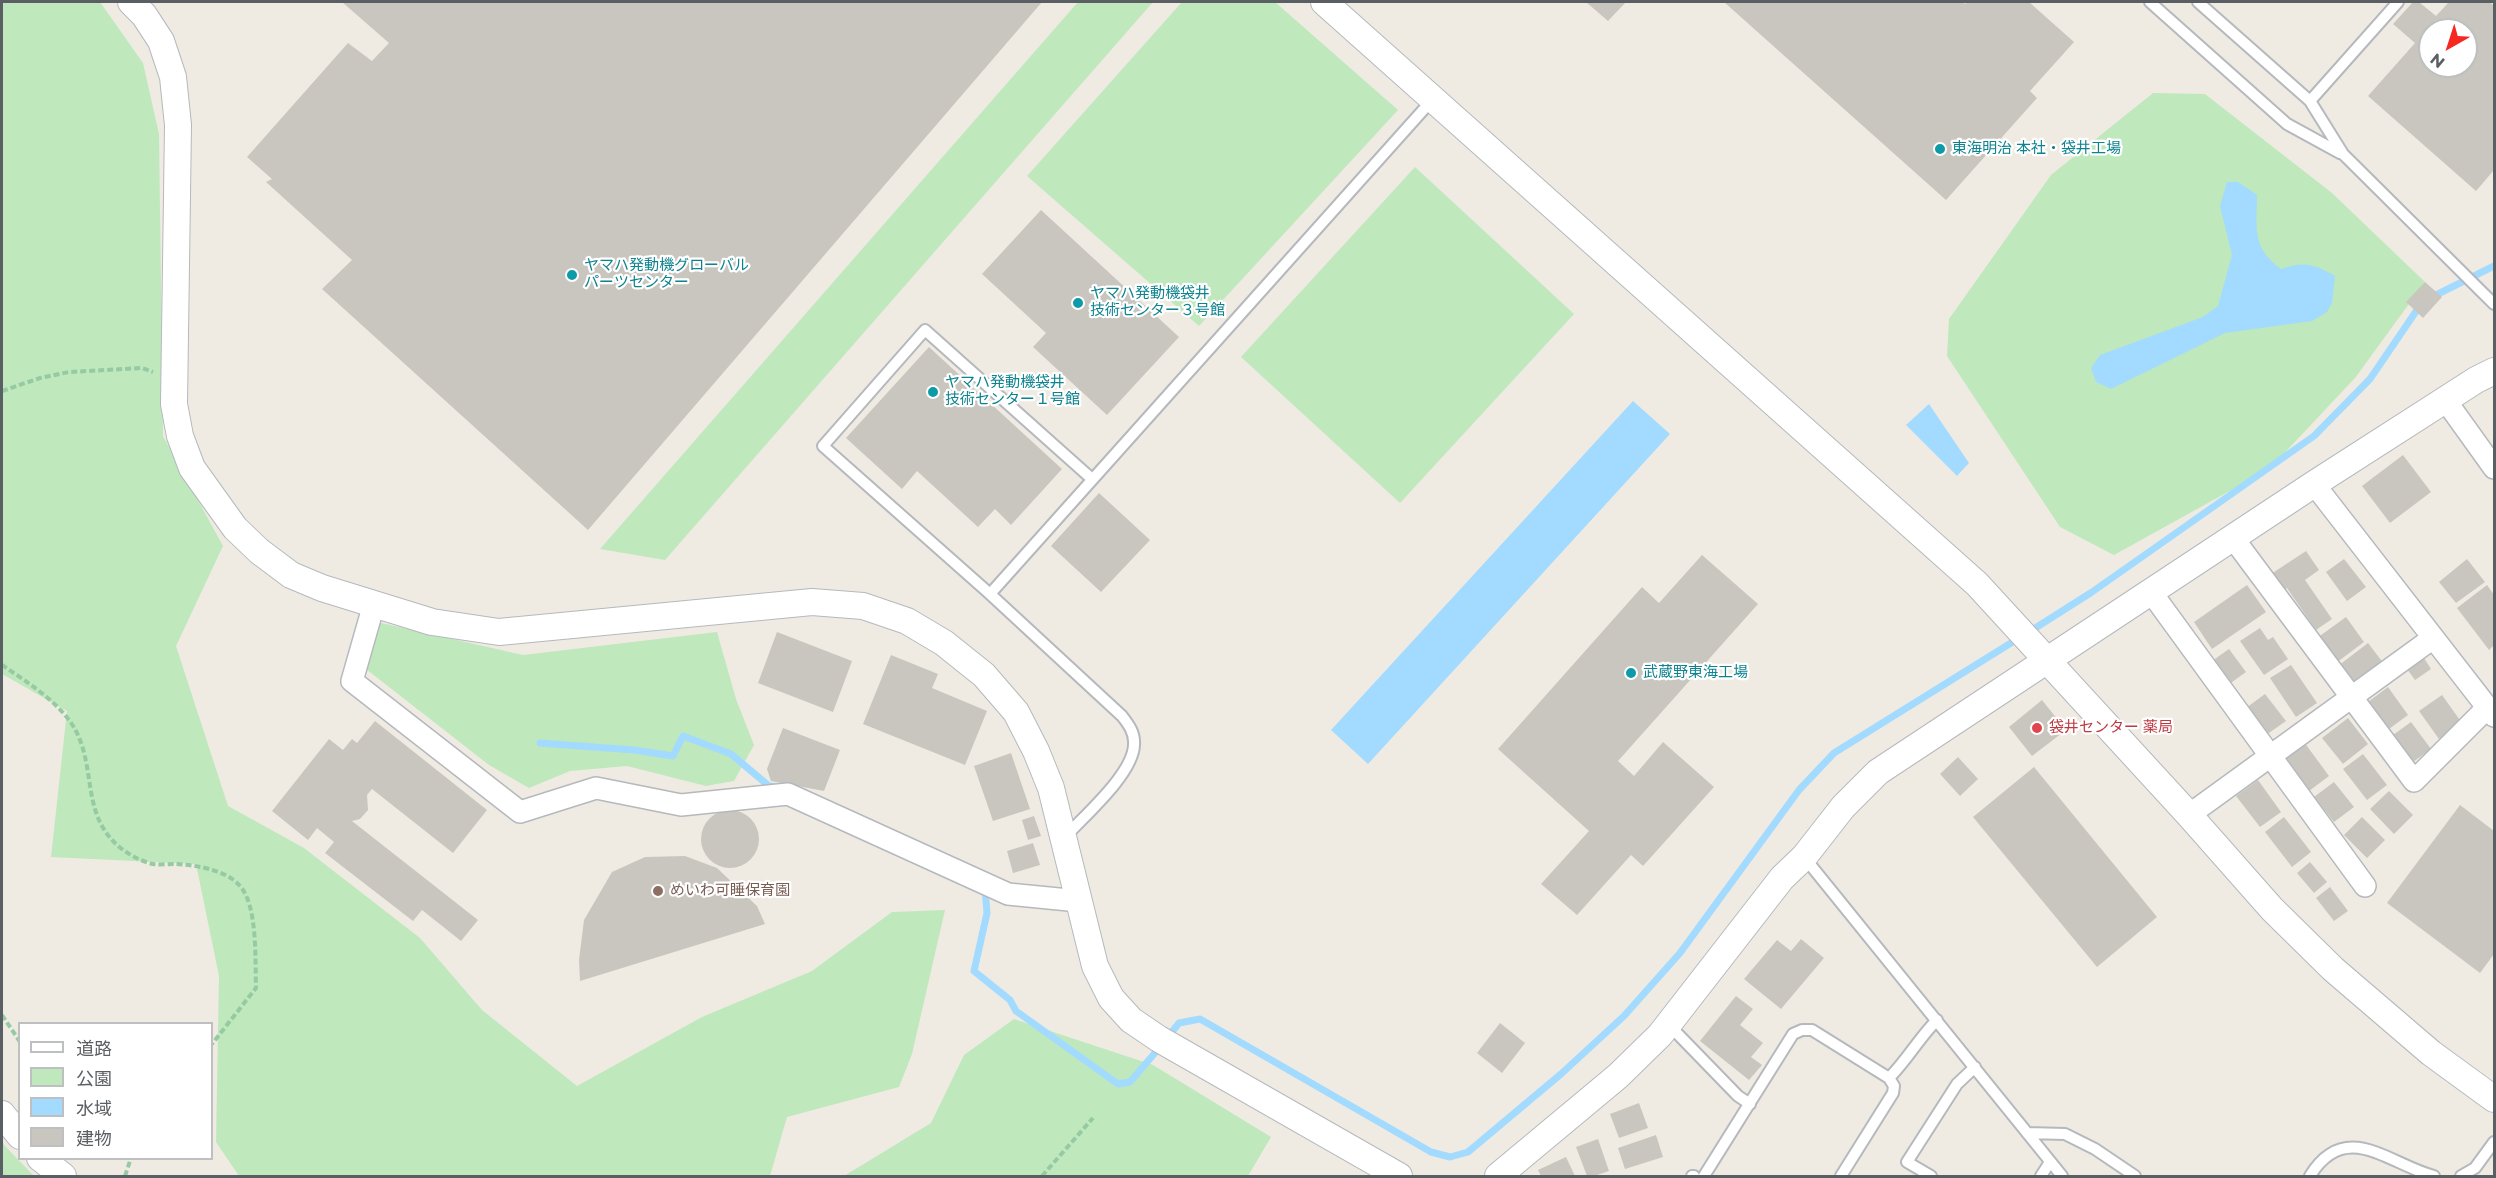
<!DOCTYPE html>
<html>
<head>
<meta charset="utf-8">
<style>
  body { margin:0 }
  #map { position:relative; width:2496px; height:1178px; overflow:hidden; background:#efebe2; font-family:Montserrat,"Noto Sans JP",sans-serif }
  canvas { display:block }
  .frame { position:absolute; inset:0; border:3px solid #5a5f64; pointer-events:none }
  .legend { position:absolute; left:18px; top:1022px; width:195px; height:138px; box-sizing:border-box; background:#fff; border:2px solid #bdbfc1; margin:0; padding:8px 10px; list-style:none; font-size:18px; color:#5a5f64 }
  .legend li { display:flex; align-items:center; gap:12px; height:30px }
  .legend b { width:30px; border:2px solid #bdbfc1 }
  .north { position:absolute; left:2418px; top:18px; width:60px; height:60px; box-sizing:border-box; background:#fff; border:2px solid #bdbfc1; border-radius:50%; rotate:219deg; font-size:16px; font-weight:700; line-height:24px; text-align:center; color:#5a5f64 }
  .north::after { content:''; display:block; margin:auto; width:21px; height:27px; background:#f52822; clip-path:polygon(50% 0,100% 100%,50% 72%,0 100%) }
</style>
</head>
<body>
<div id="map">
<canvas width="2496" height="1178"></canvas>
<div class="frame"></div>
<ul class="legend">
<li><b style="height:8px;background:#fff"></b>道路</li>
<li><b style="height:16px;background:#bfe8bd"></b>公園</li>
<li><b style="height:16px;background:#a2dbff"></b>水域</li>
<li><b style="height:16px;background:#c9c6bf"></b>建物</li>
</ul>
<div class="north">N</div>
</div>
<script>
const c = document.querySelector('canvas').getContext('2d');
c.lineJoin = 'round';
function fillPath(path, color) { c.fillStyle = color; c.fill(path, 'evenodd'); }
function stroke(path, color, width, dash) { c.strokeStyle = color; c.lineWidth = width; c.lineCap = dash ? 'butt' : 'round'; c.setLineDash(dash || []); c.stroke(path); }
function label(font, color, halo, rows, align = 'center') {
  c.font = font + ' Montserrat,"Noto Sans JP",sans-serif'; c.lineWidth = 4.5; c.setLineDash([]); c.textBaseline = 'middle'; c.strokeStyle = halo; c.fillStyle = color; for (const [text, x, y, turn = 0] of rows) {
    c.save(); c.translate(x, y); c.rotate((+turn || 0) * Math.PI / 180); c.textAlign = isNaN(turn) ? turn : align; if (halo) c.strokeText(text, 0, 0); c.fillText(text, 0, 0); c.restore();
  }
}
const green = new Path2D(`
  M 2,2 L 100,2 L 143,63 L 159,134 L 163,436 L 223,546 L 176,646 L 228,806 L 304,848 L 420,938 L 482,1010 L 577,1086 L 702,1017 L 812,971 L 892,912 L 945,910 L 912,1054 L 899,1087 L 787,1117 L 770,1176 L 239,1176 L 216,1142 L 219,976 L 196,864 L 51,857 L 67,711 L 2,674 Z
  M 1078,2 L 1153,2 L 665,560 L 600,549 Z
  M 1182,2 L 1275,2 L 1398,110 L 1199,326 L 1027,176 Z
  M 2153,93 L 2205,94 L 2332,193 L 2425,282 L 2355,378 L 2275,463 L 2253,478 L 2114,555 L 2060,527 L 1947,356 L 1949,319 L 2051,175 Z
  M 1415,167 L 1574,314 L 1400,503 L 1241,357 Z
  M 377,622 L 523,655 L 717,632 L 736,699 L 754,745 L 734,781 L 706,786 L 627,766 L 570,771 L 529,788 L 489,765 L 366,669 Z
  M 1014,1019 L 1153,1065 L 1271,1137 L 1248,1176 L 844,1176 L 931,1123 L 964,1055 Z
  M 2,1141 L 5,1146 L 34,1176 L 2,1176 Z`);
const water = new Path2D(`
  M 2227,182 L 2238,182 L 2257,195 C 2257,228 2251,247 2281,269 C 2306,261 2313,264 2335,276 L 2332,303 L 2327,312 L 2312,321 L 2225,333 L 2111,389 L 2096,382 L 2091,368 L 2100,355 L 2203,317 L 2218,306 L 2232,255 L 2220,206 Z
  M 1633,401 L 1670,434 L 1368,764 L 1331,730 Z
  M 1929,404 L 1969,463 L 1957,476 L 1906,425 Z`);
const stream = new Path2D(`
  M 2430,298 L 2494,266
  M 2029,632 L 2092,592 L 2314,436 L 2370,379 L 2421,304
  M 540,743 L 634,750 L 673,756 L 683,736 L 731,754 L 769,786 L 776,787
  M 985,888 L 987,913 L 974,971 L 1010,1000 L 1016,1011 L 1118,1084 L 1130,1082 L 1160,1047
  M 1167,1038 L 1179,1023 L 1200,1019 L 1431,1152 L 1450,1157 L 1468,1152 L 1561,1074 L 1624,1016 L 1680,953 L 1799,790 L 1834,753 L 2019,638`);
const building = new Path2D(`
  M 342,2 L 1042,2 L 588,530 L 322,289 L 352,260 L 266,182 L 272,179 L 247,157 L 348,43 L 372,61 L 389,43 Z
  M 1586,2 L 1626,2 L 1608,21 Z
  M 1724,2 L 1963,2 L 1965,4 L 1968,2 L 2029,2 L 2074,42 L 2030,91 L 2037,98 L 1946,200 Z
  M 2413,2 L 2419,2 L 2436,16 L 2449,2 L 2490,2 L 2494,6 L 2494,170 L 2476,191 L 2368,96 L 2415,43 L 2393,24 ZM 2430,30 L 2466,30 L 2466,66 L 2430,66 Z
  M 1041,210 L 1179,337 L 1107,415 L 1033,347 L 1046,333 L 982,274 Z
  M 2425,282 L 2442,297 L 2423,318 L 2406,302 Z
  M 929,347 L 1062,469 L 1011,525 L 995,509 L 978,527 L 917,471 L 902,489 L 846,438 Z
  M 2403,455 L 2431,492 L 2390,523 L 2362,486 Z
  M 1099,493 L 1150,540 L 1101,592 L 1051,546 Z
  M 2306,551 L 2319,570 L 2305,580 L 2332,619 L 2316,630 L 2287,588 L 2280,592 L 2268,576 Z
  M 1702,555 L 1758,604 L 1618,761 L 1634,776 L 1663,742 L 1714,787 L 1643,866 L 1631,855 L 1577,915 L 1541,884 L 1589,831 L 1498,749 L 1642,587 L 1659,603 Z
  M 2344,559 L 2366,587 L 2347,601 L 2326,572 Z
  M 2467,559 L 2485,582 L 2456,603 L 2439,582 Z
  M 2247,585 L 2266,612 L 2212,649 L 2194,622 Z
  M 2487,585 L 2494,595 L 2494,645 L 2489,650 L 2457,608 Z
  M 2346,617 L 2364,642 L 2336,663 L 2317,638 Z
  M 2260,628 L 2268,640 L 2273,637 L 2288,659 L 2264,675 L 2240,641 Z
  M 777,632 L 852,661 L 833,712 L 758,683 Z
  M 2368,643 L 2384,664 L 2353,687 L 2338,666 Z
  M 2229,649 L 2246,672 L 2228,685 L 2212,661 Z
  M 891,655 L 938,674 L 932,688 L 987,711 L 965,765 L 863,724 Z
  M 2424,658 L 2431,669 L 2415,680 L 2407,669 Z
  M 2291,665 L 2317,703 L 2296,717 L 2270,678 Z
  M 2388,687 L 2408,715 L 2389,729 L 2368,702 Z
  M 2265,694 L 2286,721 L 2266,735 L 2246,708 Z
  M 2442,695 L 2462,723 L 2439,739 L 2419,711 Z
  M 2042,700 L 2066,730 L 2032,756 L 2009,727 Z
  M 2348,718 L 2368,744 L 2343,764 L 2322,738 Z
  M 375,721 L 487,810 L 453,853 L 372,789 L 367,795 L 368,810 L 360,819 L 352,821 L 478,920 L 461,941 L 422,910 L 413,921 L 325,853 L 334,842 L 317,828 L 308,840 L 272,811 L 329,739 L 343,750 L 352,739 L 357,743 Z
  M 2411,722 L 2431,749 L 2413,762 L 2393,735 Z
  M 783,728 L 840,750 L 824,791 L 771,781 L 767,769 Z
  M 2304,742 L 2329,776 L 2309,791 L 2284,757 Z
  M 1011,753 L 1030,809 L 993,821 L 974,766 Z
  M 2363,754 L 2387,785 L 2367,800 L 2343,769 Z
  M 1958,757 L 1978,779 L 1960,796 L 1940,774 Z
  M 2034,767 L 2157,917 L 2097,967 L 1973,817 Z
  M 2258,780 L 2281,812 L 2260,827 L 2236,796 Z
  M 2334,782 L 2354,807 L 2334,822 L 2314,797 Z
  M 2389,791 L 2413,815 L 2394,834 L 2370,809 Z
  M 2460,805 L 2494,831 L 2494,954 L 2480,973 L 2387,903 Z
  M701 839a29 29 0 1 1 58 0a29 29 0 1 1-58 0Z
  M 1034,816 L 1041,836 L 1028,840 L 1022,820 Z
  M 2284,817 L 2311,852 L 2292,867 L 2265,832 Z
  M 2362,817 L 2385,840 L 2367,858 L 2344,835 Z
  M 1033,843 L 1040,865 L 1013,873 L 1007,851 Z
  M 685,856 L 717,868 L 757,906 L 765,924 L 580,981 L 579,960 L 584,920 L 612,872 L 645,857 Z
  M 2310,862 L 2327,882 L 2314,893 L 2297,873 Z
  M 2330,887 L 2348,911 L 2334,921 L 2316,898 Z
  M 1801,939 L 1824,958 L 1781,1009 L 1744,979 L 1777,940 L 1791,951 Z
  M 1736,996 L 1753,1009 L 1740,1025 L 1763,1043 L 1751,1057 L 1762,1065 L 1749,1080 L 1700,1041 Z
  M 1500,1023 L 1525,1043 L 1502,1073 L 1477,1053 Z
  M 1639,1103 L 1648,1128 L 1619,1138 L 1610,1114 Z
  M 1656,1135 L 1663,1157 L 1625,1169 L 1618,1148 Z
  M 1598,1139 L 1609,1171 L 1594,1176 L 1587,1176 L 1576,1147 Z
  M 1566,1157 L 1575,1176 L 1541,1176 L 1538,1170 Z`);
const path = new Path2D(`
  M 2,391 L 40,378 L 69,372 L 142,368 L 153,372
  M 2,665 C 27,682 61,703 76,731 C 95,768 83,811 114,842 C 124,852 139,861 153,864 C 160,865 169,864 176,864 C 196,865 227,870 240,886 C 258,906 255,961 256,988 L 212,1044
  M 2,1015 L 20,1042
  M 125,1176 L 131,1158
  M 1042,1176 L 1093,1118`);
const service = new Path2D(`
  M 2150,2 L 2287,124 L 2340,153
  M 2198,2 L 2310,101 L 2343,154 L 2494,304
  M 2310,101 L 2398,2
  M 1092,479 L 925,330 L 823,446 L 990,594 L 1433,99
  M 990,594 L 1122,716 C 1129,725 1135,733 1134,745 C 1133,774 1084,816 1065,837
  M 1804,857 L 2062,1176
  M 1669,1025 L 1738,1096 L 1750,1104
  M 1889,1078 C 1907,1060 1919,1038 1937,1020
  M 2027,1133 L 2065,1134 L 2095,1149 L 2135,1176
  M 1692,1176 L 1694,1176
  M 1704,1176 L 1793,1034 L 1802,1030 L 1812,1030 L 1889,1078 L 1894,1086 L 1893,1093 L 1841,1176
  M 1931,1176 L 1907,1162 L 1957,1084 L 1975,1067
  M 2041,1176 L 2050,1162
  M 2310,1176 C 2346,1118 2390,1165 2434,1176
  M 2461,1176 L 2475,1168 L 2494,1142`);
const minor = new Path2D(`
  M 2446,401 L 2494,468
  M 2314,484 L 2494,716
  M 2233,538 L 2414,781 L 2488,707
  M 2151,592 L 2365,886
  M 374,604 L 352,681 L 520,812 L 596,788 L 681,805 L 788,794 L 1008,894 L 1079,901
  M 2189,815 L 2433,638`);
const tertiary = new Path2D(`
  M 131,2 L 144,15 L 161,41 L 173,77 L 178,125 L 174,404 L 180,436 L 192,468 L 235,528 L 259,551 L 291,575 L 322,588 L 432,622 L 499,632 L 812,602 L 863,606 L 907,621 L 944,643 L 984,675 L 1016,712 L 1036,751 L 1051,788 L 1095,966 L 1111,998 L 1131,1020 L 1159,1039 L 1399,1176
  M 1324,2 L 1977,584 L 2189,815 L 2272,909 L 2333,969 L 2431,1053 L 2494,1099
  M 2,1114 L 20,1136
  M 40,1158 L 63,1176
  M 1498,1176 L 1618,1076 L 1660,1035 L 1782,878 L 1804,857 L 1843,807 L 1878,772 L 2314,484 L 2476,380 L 2494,371`);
const markers = [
  [1940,149,6,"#0f9aa8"],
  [572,275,6,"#0f9aa8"],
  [1078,303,6,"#0f9aa8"],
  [933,392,6,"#0f9aa8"],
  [1631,673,6,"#0f9aa8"],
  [2037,728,6,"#e0444e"],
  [658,891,6,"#8d6e63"]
];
const cultureNames = [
  ["東海明治 本社・袋井工場",1952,149],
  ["ヤマハ発動機グローバル",584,266],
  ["パーツセンター",584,283],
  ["ヤマハ発動機袋井",1090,294],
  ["技術センター３号館",1090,311],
  ["ヤマハ発動機袋井",945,383],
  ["技術センター１号館",945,400],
  ["武蔵野東海工場",1643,673]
];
const healthNames = [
  ["袋井センター 薬局",2049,728]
];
const educationNames = [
  ["めいわ可睡保育園",670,891]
];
fillPath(green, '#bfe8bd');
fillPath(water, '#a2dbff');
stroke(stream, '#a2dbff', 7);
fillPath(building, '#c9c6bf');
stroke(service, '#b5b9be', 14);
stroke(minor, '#b5b9be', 24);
stroke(tertiary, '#b5b9be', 28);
stroke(path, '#95caa2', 4, [6, 3]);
stroke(service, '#fff', 10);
stroke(minor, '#fff', 21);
stroke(tertiary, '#fff', 26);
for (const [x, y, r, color] of markers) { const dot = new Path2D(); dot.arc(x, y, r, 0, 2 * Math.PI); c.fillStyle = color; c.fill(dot); stroke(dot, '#fff', 2); }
label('15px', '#0d838f', '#fff', cultureNames, 'left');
label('15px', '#be3a42', '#fff', healthNames, 'left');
label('15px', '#785e54', '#fff', educationNames, 'left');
</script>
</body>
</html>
